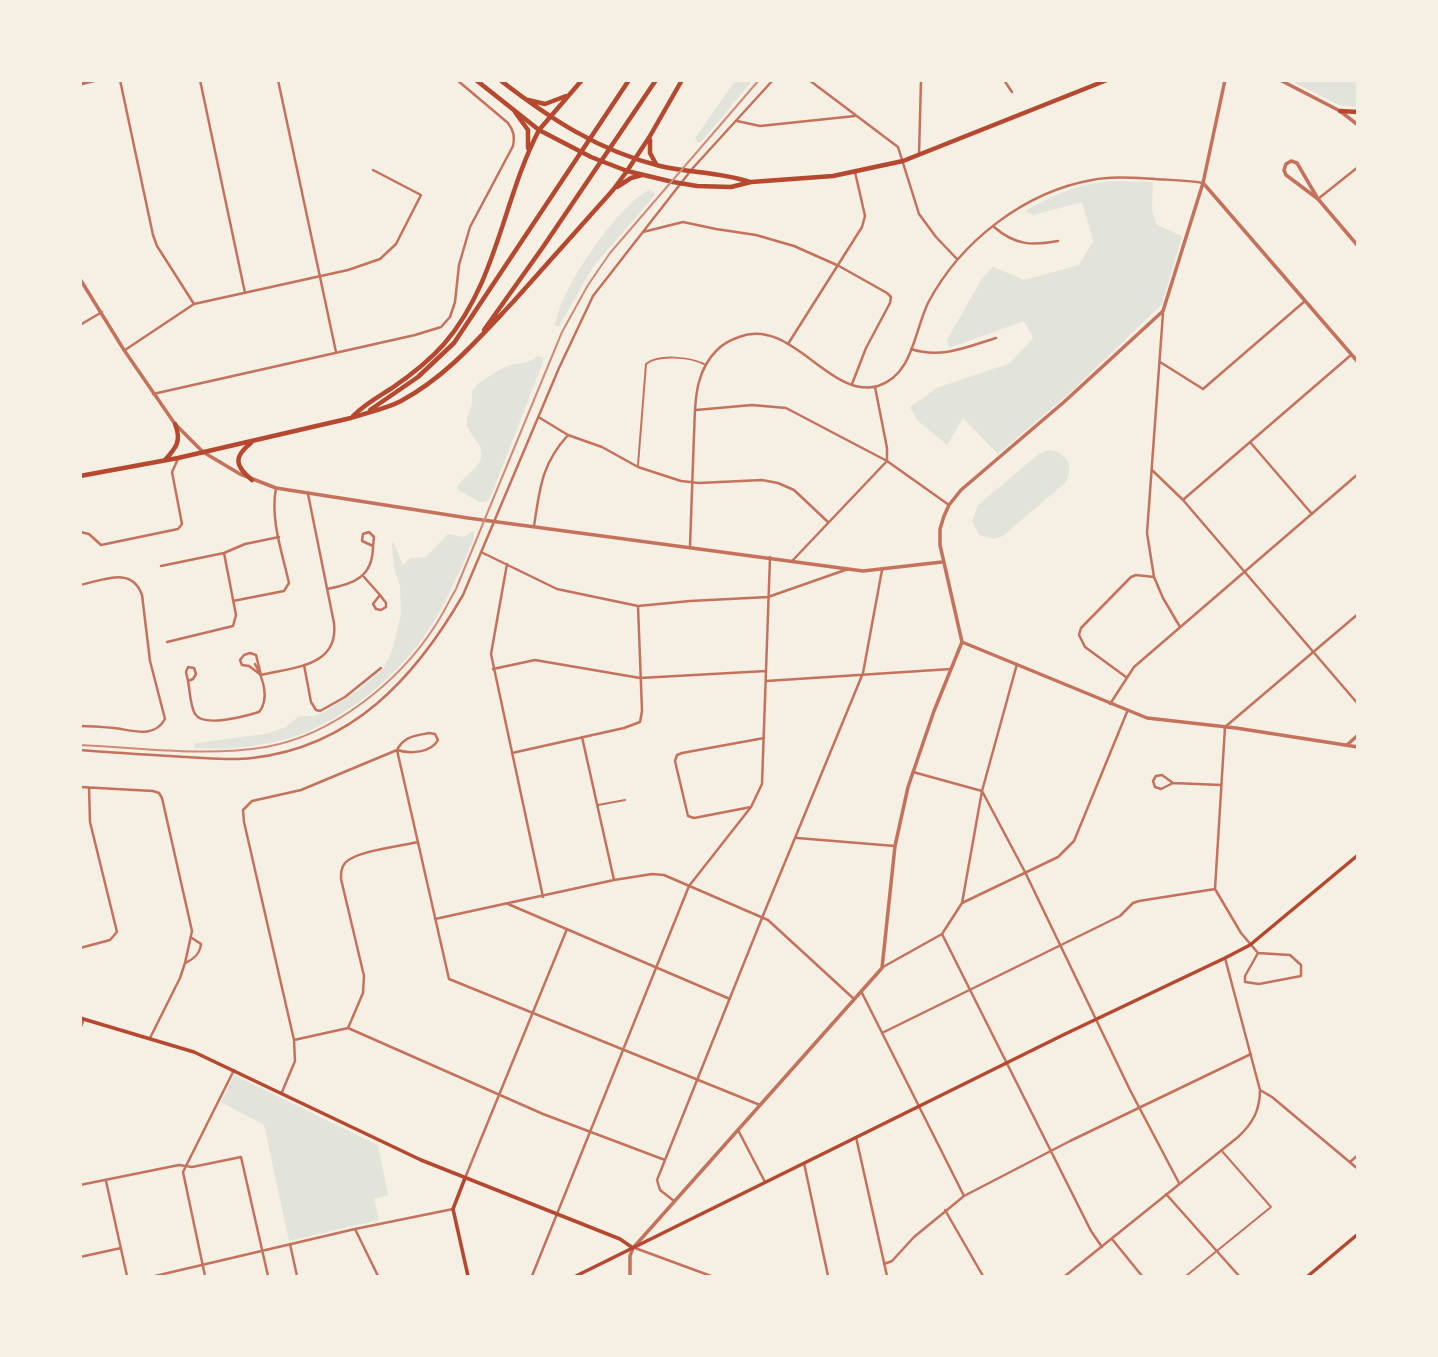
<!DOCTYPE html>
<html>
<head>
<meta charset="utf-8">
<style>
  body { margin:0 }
  #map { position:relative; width:1438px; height:1357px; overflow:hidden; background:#f6efe4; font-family:"Crimson Pro",serif }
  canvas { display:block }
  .frame { position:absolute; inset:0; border:82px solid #f6efe4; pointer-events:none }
</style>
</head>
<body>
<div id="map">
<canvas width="1438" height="1357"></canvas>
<div class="frame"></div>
</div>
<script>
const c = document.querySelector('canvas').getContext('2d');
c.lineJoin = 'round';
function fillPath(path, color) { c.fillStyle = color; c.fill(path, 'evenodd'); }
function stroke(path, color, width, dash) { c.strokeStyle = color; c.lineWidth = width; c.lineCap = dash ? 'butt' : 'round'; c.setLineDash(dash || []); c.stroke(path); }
const green = new Path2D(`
  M 735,81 L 752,81 L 703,140 L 698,143 L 695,138 Z
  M 1291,81 L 1357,81 L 1357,107 L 1339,105 Z
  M 1113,181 L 1153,182 L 1152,211 L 1157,225 L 1182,236 L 1162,304 L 1072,391 L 998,454 L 963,418 L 947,445 L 917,420 L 910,407 L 937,388 L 1010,363 L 1033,338 L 1024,321 L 949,348 L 947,340 L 981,280 L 993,267 L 1025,280 L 1079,265 L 1093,241 L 1082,202 L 1034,215 L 1025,211 C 1054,195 1079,183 1113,181 Z
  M 649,190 L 653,191 L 655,195 L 592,268 L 559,327 L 555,326 C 559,291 617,206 649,190 Z
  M 538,356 L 543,358 L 543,362 L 491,496 L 486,502 L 479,502 L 458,490 L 457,487 C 463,476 477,471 481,458 C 485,444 469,437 467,424 C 466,415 471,410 472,403 C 473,396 470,393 475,387 C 482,379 498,371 507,366 C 518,362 528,365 538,356 Z
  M 1049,450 C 1067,452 1075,467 1065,483 L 1003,536 L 994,539 L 979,535 L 972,521 L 978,505 L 1040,453 Z
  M 471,532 L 474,532 L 474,538 C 462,566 450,594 435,620 C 405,671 343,723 286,739 C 258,747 225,750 195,748 L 194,745 L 196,743 L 265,734 L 286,727 L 299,716 L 313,716 L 323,713 L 360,689 L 383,669 L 392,651 L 401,614 L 400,586 L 394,568 L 392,544 L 393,541 L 403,565 L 410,558 L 426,557 L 448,534 L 464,537 Z
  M 234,1075 L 378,1145 L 388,1195 L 374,1199 L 379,1220 L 289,1241 L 264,1125 L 221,1102 Z`);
const service = new Path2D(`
  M 638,465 L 646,364 C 658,354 690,357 704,364
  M 598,805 L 625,800
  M 1186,1276 L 1271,1207 L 1221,1150`);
const minor = new Path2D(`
  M 120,80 L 153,235 L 157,246 L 194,304
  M 200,80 L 245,293
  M 278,80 L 336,352
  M 809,80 L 898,147 L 919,214 L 936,237 L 957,259
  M 1004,80 L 1012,92
  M 737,121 L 760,126 L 855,116
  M 919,155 L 921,80
  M 1318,199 L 1358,167
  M 994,227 C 1015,245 1031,246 1058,241
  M 643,232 L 683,222 L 716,229 L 756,235 L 794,246 L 839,266 L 887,293 L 891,297 L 890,303 L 866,348 L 852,384
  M 1163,313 L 1147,533 L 1154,577 L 1163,598 L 1180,627
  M 80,325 L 102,312
  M 788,344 L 862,227 L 865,216 L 855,172
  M 911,349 C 941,359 967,347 996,338
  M 125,350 L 194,304 L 348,270 L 380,259 L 396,244 L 421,195 L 373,170
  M 1160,362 L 1203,389 L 1305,301
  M 153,394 L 415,335 L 441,327 L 450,317 L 455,302 L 459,265 L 470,227 L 513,146 C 515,137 514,131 508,123 L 457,80
  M 696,410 L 752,405 L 786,408 L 887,461 L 949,505
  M 540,418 L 568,435 L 602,447 L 638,467 L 681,481 L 699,483 L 762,480 L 778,483 L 794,490 L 828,522
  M 1250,442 L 1312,514
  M 1152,470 L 1183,500 L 1358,704
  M 1184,499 L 1351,355
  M 534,526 C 540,488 541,465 568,435
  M 80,532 L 89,534 L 101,545 L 178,529 L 182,524 L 172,472 L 178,459
  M 369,532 L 374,537 L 373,546 L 362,541 L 363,534 Z
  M 690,546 C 691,509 693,472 694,435 C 695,418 694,399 699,382 C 702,370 708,359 717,350 C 723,344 730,340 739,337 C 791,316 830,400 878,386 C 913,375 914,332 928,303 C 960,242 1024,192 1092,180 C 1112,176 1135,178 1155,179 C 1171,180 1187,180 1203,183
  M 483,553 L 557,589 L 638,606 L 690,601 L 768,597 L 848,569
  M 793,560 L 887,461 L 887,448 L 875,387
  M 507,564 L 491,654 L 543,897
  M 161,566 L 224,553 L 245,544 L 279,537
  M 364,577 L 380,595
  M 80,585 C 104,580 132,566 142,595 L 150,661 L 165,719 C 154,739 132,730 114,728 C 103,727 92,726 80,726
  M 327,589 C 354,584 373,577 373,546
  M 380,595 L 386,603 L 386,607 L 381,610 L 376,609 L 373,604 Z
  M 233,601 L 284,591 L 289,583 C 282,552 270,519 276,488
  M 167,642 L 233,626 L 236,615 L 224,553
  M 250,653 L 256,655 L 261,675 L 249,666 L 242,665 L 240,660 L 244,655 Z
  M 304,665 L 311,702 L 316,710 L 320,711 L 345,697 L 381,668
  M 188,667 L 194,668 L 196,674 L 193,679 L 188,681 L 186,672 Z
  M 493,669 L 535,660 L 640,678 L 766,671
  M 261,675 C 293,667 339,667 334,623 L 308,494
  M 1126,677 L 1085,647 L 1079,635 L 1081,628 L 1131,577 L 1136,575 L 1154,577
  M 188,681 C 190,691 190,705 195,714 C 203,728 246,716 259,712 C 270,699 263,678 255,664
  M 766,681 L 951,669
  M 1110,704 L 1134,667 L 1358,474
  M 429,733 L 435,734 L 438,740 C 431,753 410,754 397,750 C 404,736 415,736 429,733 Z
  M 582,737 L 614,880
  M 80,750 C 116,753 152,755 187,757 C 209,758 230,761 252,758 C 352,747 415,678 463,595 L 559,368 L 593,296 L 692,169 L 773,80
  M 512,753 L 624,728 L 640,722 L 642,711 L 638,606
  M 913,772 L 982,791 L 1025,872 L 1130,1090 L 1179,1183
  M 1162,775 L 1173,783 L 1161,789 L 1155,787 L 1153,781 L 1156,776 Z
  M 1173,783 L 1221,785
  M 80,787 L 153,791 L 159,793 L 162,798 L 192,931 L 185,963
  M 751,807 L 694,818 L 688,816 L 675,761 L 677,755 L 682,753 L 764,738
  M 797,838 L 895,846
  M 962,903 L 1058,857 L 1074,841 L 1127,712
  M 508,904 L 730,999
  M 435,919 L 614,880 L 652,874 L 664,875 L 768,920 L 854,999
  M 942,934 L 1091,1231 L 1102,1247
  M 80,948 L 110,940 L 117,932 L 90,822 L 89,788
  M 1258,953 L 1241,933 L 1215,889 L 1225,727 L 1358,614
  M 1258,953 L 1290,955 L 1301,965 L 1301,976 L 1259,984 L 1245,982 L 1245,976 Z
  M 883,967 L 942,934 L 962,903 L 982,791 L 1017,664
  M 861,991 L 964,1196
  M 348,1028 L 363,993 L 364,976 L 341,879 C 341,873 341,868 345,863 C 355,851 402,846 418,842
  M 80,1029 L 84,1019
  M 882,1033 L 1120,916 L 1133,903 L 1139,901 L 1215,889
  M 150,1038 L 180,978 L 185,963 C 194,959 200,954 201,944 L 192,938
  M 294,1040 L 348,1028 L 543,1114 L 665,1160
  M 1260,1090 L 1272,1097 L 1358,1169
  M 282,1092 L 295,1061 L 294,1040 L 244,822 L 243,810 L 252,801 L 301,790 L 397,750 L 449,979 L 760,1105
  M 738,1130 L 765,1182
  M 856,1137 L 887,1276
  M 1350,1162 L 1358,1155
  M 804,1163 L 828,1276
  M 465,1178 L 567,929
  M 106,1181 L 127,1276
  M 80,1185 L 179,1165 L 192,1167 L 241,1157 L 268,1276
  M 1166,1194 L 1239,1276
  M 674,1201 L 660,1190 L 657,1180 L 762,918 L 863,673 L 882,570
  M 945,1210 L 983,1276
  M 355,1229 L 378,1276
  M 1112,1239 L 1142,1276
  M 290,1244 L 297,1276
  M 635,1248 L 711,1276
  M 80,1257 L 121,1248
  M 884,1264 L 892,1261 L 914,1237 L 964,1196 L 1070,1141 L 1251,1054
  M 155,1276 L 355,1229 L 453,1209
  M 205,1276 L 183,1172 L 234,1070
  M 532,1276 L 689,886 L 751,807 L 762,784 L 770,557
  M 1065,1276 L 1238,1137 C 1253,1123 1260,1110 1260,1090 L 1225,958`);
const tertiary = new Path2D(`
  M 1280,80 L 1340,111 L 1358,125
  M 80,84 L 96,80
  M 1204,184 L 1358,362
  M 1318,199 L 1286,175 L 1284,170 L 1286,164 L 1291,161 L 1297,163 L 1318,199 L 1358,246
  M 80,279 L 124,350 L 175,424 L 203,452 L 240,474 L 276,488 L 468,518 L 863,571 L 942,562
  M 962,642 L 940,545 L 940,529 L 944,516 L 949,505 L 961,490 L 1064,402 L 1163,311 L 1203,183 L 1225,80
  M 962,642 L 1147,718 L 1236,728 L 1358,747
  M 1347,745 L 1358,735
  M 630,1276 L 630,1256 L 633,1248 L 882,968 L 895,846 L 908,787 L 934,711 L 962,642`);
const secondary = new Path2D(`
  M 80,1018 L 194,1052 L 421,1160 L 620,1239 L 633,1248
  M 465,1178 L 453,1209 L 468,1276
  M 576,1276 L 1063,1035 L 1225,958 L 1250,945 L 1358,855
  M 1308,1276 L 1358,1234`);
const primary = new Path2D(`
  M 515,112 L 528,130 L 528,148
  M 617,187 L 631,178 L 642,175
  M 484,330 L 543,247 L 656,80
  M 370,410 L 418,377 L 454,343 L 629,80
  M 353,416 C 365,404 378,397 392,388 C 411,375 429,361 444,344 C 497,283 503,199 539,130
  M 251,443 C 233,457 235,466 252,480
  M 165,460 C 176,448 182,441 175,424
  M 80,476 L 178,458 L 351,418 C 368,412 386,409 401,401 C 446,377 479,338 513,302 C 546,265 580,227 613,190 L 627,171`);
const trunk = new Path2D(`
  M 476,80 L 539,130 L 591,157 L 627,171 L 673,182 L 697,186 L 731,187 L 751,182 L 833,176 L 903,161 L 1107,80
  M 500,80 C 549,118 599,151 660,166 C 690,173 721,172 750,182
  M 528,100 L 545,104 L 566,96
  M 1340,111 L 1358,112
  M 539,130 L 582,80
  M 650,140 L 650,153 L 656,164
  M 627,171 L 650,136 L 682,80`);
const rail = new Path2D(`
  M 80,745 C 141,748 206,757 266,747 C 333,735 399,682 435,626 C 443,614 449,601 456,589 L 562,332 L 588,285 L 610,253 L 759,80`);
fillPath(green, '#e2e4dc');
stroke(service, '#c5725c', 2);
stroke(minor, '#c5725c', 2.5);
stroke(tertiary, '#c5725c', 3.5);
stroke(secondary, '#b5482f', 3.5);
stroke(primary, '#b5482f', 4.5);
stroke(trunk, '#b5482f', 4.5);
stroke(rail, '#cf8b77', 2);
</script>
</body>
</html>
